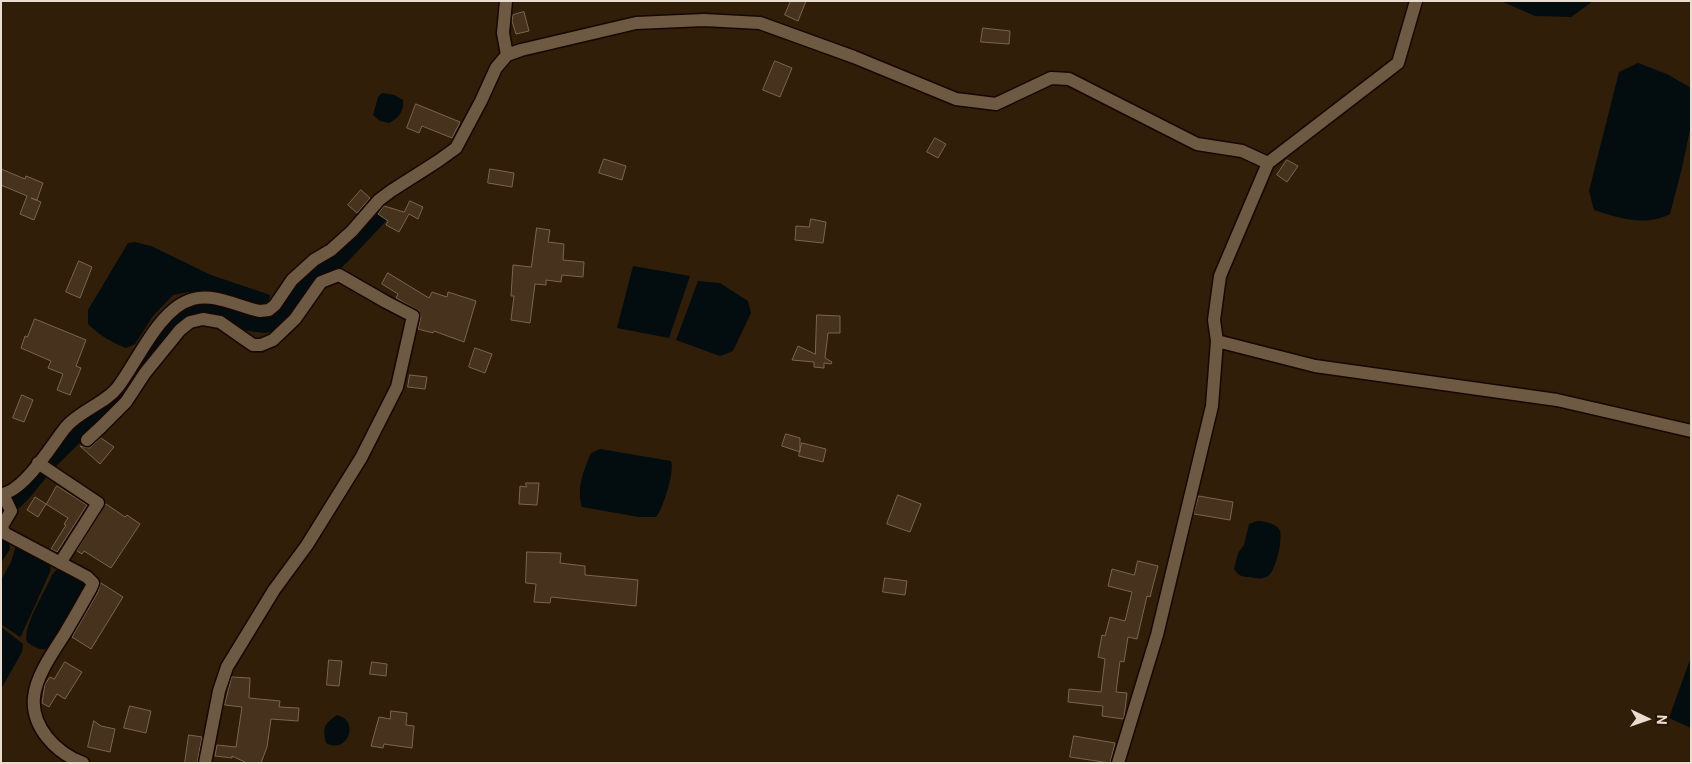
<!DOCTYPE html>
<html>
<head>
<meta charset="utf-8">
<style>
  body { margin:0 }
  #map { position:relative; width:1692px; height:764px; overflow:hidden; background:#301e09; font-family:Roboto,sans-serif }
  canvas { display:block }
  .frame { position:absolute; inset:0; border:2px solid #e9dcd0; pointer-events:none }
  .north { position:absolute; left:1622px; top:694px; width:50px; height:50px; -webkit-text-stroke:4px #261502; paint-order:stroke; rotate:93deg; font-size:14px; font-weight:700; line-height:20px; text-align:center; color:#e9dcd0 }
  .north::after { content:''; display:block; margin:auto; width:18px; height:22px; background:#e9dcd0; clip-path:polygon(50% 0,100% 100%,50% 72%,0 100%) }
</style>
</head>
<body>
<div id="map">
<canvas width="1692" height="764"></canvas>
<div class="frame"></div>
<div class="north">N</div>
</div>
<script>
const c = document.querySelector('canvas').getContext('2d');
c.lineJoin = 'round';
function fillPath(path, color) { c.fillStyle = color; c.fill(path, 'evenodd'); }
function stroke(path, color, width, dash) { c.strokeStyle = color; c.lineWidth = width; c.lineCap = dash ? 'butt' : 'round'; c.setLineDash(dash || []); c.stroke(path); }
const water = new Path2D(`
  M 1501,1 L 1593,1 L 1571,17 L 1535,16 Z
  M 1638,63 L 1667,74 L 1691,88 L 1691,125 L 1682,168 L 1670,214 C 1645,227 1619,218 1594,210 L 1589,191 L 1619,72 Z
  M 382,93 L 394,95 L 403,100 C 404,111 399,118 389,123 L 380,121 L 373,115 L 378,97 Z
  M 135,242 L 151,246 L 211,275 L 270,295 L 269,301 L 261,304 L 250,303 L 213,293 L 188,292 L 173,295 L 153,316 L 135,344 L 126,348 C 111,342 99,335 88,324 L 88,310 L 128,243 Z
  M 633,266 L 690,276 L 669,338 L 617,328 Z
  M 698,281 L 720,283 L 748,301 L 751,313 L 733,351 L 720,356 L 676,340 Z
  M 600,449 L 671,461 C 675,470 663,510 656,517 L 639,517 L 582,507 C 576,488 584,470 591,453 Z
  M 1257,521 C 1264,521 1274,523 1279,529 C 1284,536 1276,571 1268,576 C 1262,580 1256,578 1249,577 C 1241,577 1238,575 1234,569 L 1238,553 L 1244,545 L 1249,524 Z
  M 1,536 L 9,542 L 10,549 L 1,563 Z
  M 16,546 L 51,564 L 50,572 L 21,636 L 20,637 L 1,624 L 1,580 L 11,562 Z
  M 58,568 L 87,584 L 51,647 C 42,653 35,647 27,642 C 22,627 46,590 52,575 Z
  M 1,627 L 23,644 L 22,652 L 1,689 Z
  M 1691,657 L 1691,728 L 1669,718 Z
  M 337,715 C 361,721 347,755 326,743 C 323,727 323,725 337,715 Z`);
const canal = new Path2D(`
  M 1,515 L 24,492 L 47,464 L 88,423 L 110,405 L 138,368 L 182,319 L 191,314 L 203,312 L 213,313 L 250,323 L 266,325 L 276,319 L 304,286 L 319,273 L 329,268 L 342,256 L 379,217`);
const building = new Path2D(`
  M 791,1 L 806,1 L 798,21 L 785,15 Z
  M 524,12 L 529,31 L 516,34 L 512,21 L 513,15 Z
  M 983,28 L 1010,31 L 1009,44 L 981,42 Z
  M 775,61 L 792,68 L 780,97 L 763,90 Z
  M 416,104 L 460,122 L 452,138 L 422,126 L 419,133 L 407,128 Z
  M 935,138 L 946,144 L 938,158 L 927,152 Z
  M 604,159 L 626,166 L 622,180 L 599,173 Z
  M 1287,160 L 1298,166 L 1287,182 L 1277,175 Z
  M 1,169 L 25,179 L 26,176 L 43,183 L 37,200 L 31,198 L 41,202 L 34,220 L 20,214 L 27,196 L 1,185 Z
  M 490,169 L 514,173 L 512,187 L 488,183 Z
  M 361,190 L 370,198 L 357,213 L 348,205 Z
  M 410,201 L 423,207 L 418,219 L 409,214 L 399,232 L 386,225 L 388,221 L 378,214 L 384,206 L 404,212 Z
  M 811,219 L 826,222 L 823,243 L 795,240 L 796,226 L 809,227 Z
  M 537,228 L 550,230 L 548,242 L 564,244 L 563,260 L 584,262 L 583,277 L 562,275 L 561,282 L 546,280 L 546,285 L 535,284 L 530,323 L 511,320 L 514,296 L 511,296 L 513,265 L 531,267 Z
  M 79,261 L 92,267 L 80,298 L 66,292 Z
  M 388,273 L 429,298 L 432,292 L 447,297 L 448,292 L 476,301 L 464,342 L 434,331 L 433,333 L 418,329 L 421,317 L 419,311 L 396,298 L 398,294 L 382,284 Z
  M 817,315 L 840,316 L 840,333 L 828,333 L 825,358 L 832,362 L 831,364 L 824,363 L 824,368 L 814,367 L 814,362 L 792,360 L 798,346 L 815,354 Z
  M 35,319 L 86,340 L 76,366 L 81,368 L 70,395 L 57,390 L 63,374 L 48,368 L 51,361 L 21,348 L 25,336 L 27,337 Z
  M 475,348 L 492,354 L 485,373 L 469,367 Z
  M 410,375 L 427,377 L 425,389 L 408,387 Z
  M 22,395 L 33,400 L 24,422 L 13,418 Z
  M 786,434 L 800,438 L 800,452 L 782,446 Z
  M 101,438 L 114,447 L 100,464 L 80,446 L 89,448 Z
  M 802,443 L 826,449 L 823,462 L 799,456 Z
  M 526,483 L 539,483 L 537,505 L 519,504 L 520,486 L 526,487 Z
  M 57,486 L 87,505 L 57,552 L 51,549 L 66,525 L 64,524 L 68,518 L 46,504 L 38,517 L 27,510 L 35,497 L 46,504 Z
  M 898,495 L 921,504 L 910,532 L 887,524 Z
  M 1199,496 L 1233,502 L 1230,520 L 1194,514 Z
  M 106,504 L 125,517 L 127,515 L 140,524 L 111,568 L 84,551 L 82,554 L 77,551 Z
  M 527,552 L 561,553 L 560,563 L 585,566 L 585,575 L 638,580 L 636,606 L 551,597 L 550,603 L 534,602 L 536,584 L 526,583 Z
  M 1138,561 L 1158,566 L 1150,597 L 1147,596 L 1137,639 L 1128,637 L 1124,662 L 1120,661 L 1116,692 L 1127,693 L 1124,717 L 1123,719 L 1102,716 L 1103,706 L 1068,702 L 1069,689 L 1101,692 L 1105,659 L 1098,657 L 1102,635 L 1105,636 L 1110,617 L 1125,621 L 1132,592 L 1108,586 L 1112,569 L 1134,575 Z
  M 885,578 L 907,581 L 905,595 L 883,592 Z
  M 101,583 L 123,597 L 91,649 L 72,637 L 98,592 Z
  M 329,660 L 342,661 L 339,686 L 327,685 Z
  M 65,662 L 82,672 L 65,699 L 57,694 L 49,707 L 42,703 L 45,684 L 50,677 L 54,679 Z
  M 372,662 L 387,664 L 386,676 L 370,674 Z
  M 232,677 L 250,678 L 249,698 L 280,701 L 279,707 L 299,708 L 298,721 L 271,719 L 267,747 L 261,763 L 247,763 L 232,756 L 232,758 L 215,756 L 217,745 L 236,747 L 242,707 L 225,705 Z
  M 130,706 L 151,711 L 146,733 L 124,728 Z
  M 391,711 L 407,713 L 406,725 L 414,726 L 412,748 L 384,744 L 383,748 L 371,746 L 379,717 L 390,719 Z
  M 94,721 L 101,726 L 115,729 L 110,752 L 88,747 Z
  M 189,735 L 202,737 L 197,763 L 185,763 Z
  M 1074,736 L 1115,743 L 1110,763 L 1070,757 Z`);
const street = new Path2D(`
  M 506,1 L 503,33 L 507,55
  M 1217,341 L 1214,320 L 1220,276 L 1268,163 L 1398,63 L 1416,1
  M 87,440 L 101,427 L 126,402 L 145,373 L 180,330 L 190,322 L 203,319 L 220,322 L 253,345 L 261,345 L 273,340 L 295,319 L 321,282 L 339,275 L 386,302 L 413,316 L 397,387 L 361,458 L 307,545 L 274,590 L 227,667 L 219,691 L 205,763
  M 38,463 L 98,503 L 60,563
  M 1,494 C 24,492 52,444 66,427 C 79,411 106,403 118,387 C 138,361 159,308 193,299 C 215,293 239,307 260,311 L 269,310 L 275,305 L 292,280 L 314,260 L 331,250 L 352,231 L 379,200 L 391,191 L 438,161 L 456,148 L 481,101 L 496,68 L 507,55 L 521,50 L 636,23 L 704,20 L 760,23 L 854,57 L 956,99 L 996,104 L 1051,78 L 1069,79 L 1197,144 L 1242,151 L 1268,163
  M 3,494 L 11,511 L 2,526 L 4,533 L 87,577 L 93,583 L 91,588 C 82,604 73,620 64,635 C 53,652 36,676 34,697 C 31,727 56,753 83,763
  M 1118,763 L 1157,635 L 1212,406 L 1217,341 L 1315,366 L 1557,400 L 1691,431`);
fillPath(water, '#030c0f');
stroke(canal, '#030c0f', 16);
fillPath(building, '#46321d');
stroke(building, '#7b654f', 1);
stroke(street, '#170700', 15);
stroke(street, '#6e5943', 12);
</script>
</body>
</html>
